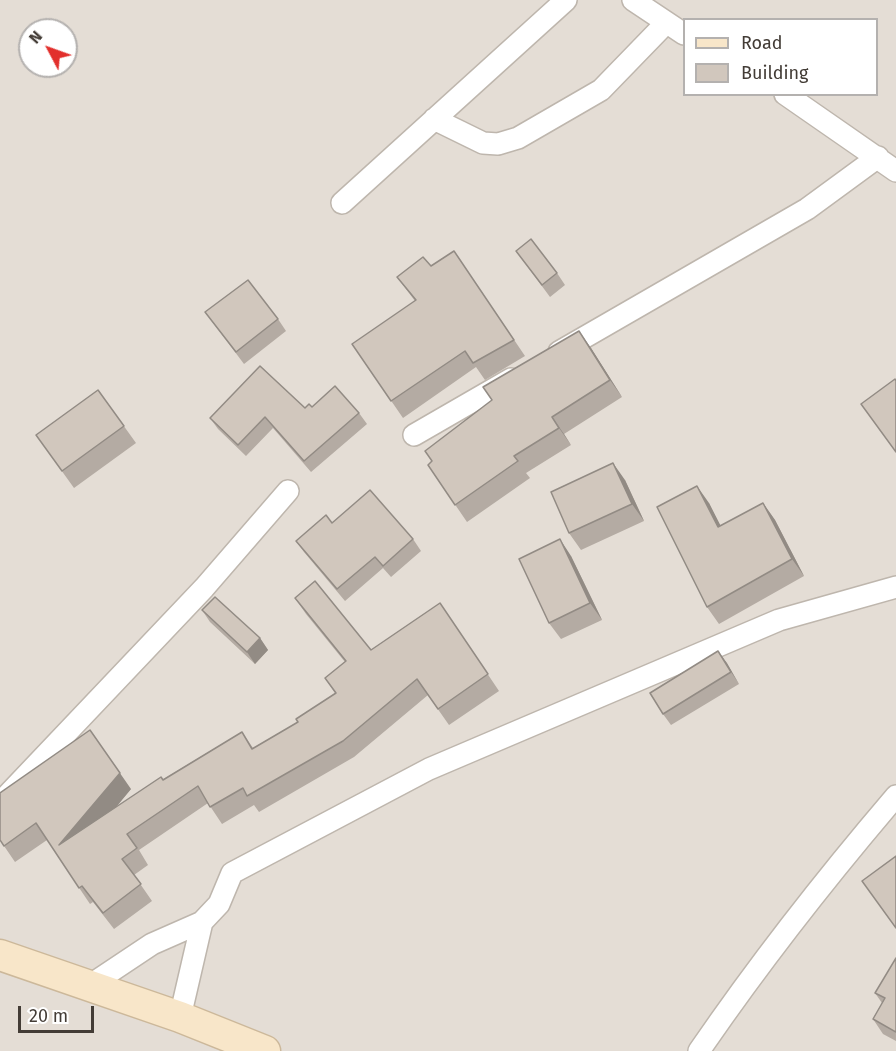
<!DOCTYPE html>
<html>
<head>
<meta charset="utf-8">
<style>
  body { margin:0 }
  #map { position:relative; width:896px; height:1051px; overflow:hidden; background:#f1ece6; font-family:"Fira Sans",sans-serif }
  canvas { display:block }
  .legend { position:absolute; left:683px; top:18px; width:195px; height:78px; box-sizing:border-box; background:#fff; border:2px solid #b4b1af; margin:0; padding:8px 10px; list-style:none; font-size:18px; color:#433c36 }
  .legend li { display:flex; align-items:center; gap:12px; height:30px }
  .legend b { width:30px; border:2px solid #b4b1af }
  .north { position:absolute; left:18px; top:18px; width:60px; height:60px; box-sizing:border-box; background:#fff; border:2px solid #b4b1af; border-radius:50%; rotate:311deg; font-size:16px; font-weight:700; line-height:24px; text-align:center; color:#433c36 }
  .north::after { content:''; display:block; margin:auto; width:21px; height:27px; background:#e22f2c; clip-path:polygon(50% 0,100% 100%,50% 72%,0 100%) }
  .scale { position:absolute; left:18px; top:1006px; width:76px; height:27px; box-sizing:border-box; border:3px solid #433c36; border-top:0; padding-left:8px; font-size:18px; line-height:21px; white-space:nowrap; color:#433c36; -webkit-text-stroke:4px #fff; paint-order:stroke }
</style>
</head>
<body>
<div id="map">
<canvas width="896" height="1051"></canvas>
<ul class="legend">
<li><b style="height:8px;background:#f8e6c9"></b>Road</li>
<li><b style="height:16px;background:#d1c7bd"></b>Building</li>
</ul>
<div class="north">N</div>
<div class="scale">20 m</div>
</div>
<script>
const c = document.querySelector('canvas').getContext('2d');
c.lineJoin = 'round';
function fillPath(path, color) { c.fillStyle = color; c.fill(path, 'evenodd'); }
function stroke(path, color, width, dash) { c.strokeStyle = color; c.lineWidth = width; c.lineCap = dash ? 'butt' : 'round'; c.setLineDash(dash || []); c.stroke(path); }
const residential = new Path2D(`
  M 0,0 L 896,0 L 896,1051 L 0,1051 ZM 684,20 L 876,20 L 876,94 L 684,94 ZM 30,30 L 66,30 L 66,66 L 30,66 Z`);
const street = new Path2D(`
  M 633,0 L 684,34
  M 785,94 L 896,171
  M 434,119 L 483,143 L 498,144 L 518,138 L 601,90 L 666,23
  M 342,203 L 566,0
  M 559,352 L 807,209 L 878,157
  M 414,435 L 511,379
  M 0,803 L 204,588 L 288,491
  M 89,986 L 152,944 L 202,922
  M 180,1017 L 202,922 L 219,904 L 232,873 L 429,769 L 779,620 L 896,587
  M 699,1051 C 760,962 826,878 896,796`);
const secondary = new Path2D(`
  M 0,955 L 180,1017 L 265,1051`);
const wall = new Path2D(`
  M 454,251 L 525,356 L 485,380 L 476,367 L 403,418 L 352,344 L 415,301 L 397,277 L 431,266 Z
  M 516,251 L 557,273 L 565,285 L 550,297 Z
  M 205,312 L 278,319 L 286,331 L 244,364 Z
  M 591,348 L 622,397 L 564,434 L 571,445 L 526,473 L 530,478 L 467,522 L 428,465 Z
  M 98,390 L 136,443 L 74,488 L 36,435 Z
  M 312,407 L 359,413 L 367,424 L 311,472 L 273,428 L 246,456 L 218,429 L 210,418 Z
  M 625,480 L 644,521 L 581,550 L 569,533 Z
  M 709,503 L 720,526 L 763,503 L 775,520 L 804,576 L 719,624 L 707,607 Z
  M 332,523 L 413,539 L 421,551 L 391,577 L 383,568 L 345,601 L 304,552 L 296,541 Z
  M 571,556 L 602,620 L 561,639 L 549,623 Z
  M 295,598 L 371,650 L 440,603 L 499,691 L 449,725 L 428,695 L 354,757 L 259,812 L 254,805 L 222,824 L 208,803 L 139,850 L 148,865 L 134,875 L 152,901 L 114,929 L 93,902 L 90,904 L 47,840 L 15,862 L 0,840 L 0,793 L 131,789 L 115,808 L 242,732 L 253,748 L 298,722 L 335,693 L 325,678 L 345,662 L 306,614 Z
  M 202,610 L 260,638 L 268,650 L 255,664 L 210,622 Z
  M 718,651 L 739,684 L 671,725 L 663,714 Z
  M 896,958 L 896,1041 L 883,1034 L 873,1019 L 882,1003 L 875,993 Z`);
const shadedWall = new Path2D(`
  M 579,331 L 591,348 L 622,397 L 610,380 Z
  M 552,417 L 564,434 L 571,445 L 559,428 Z
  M 613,463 L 625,480 L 644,521 L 632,504 Z
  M 697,486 L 709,503 L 730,544 L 718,527 Z
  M 763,503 L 775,520 L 804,576 L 792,559 Z
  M 560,539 L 571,556 L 602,620 L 590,603 Z
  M 260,638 L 268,650 L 255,664 L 247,652 Z
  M 718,651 L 727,663 L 739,684 L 731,672 Z
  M 90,730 L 131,789 L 71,862 L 59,845 Z`);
const building = new Path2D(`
  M 531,239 L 557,273 L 542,285 L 516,251 Z
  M 454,251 L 514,340 L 473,363 L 465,351 L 391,401 L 352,344 L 416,300 L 397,277 L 423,257 L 431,266 Z
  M 248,280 L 278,319 L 236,352 L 205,312 Z
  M 579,331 L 610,380 L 552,417 L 559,428 L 514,456 L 518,461 L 455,505 L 428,465 L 432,461 L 425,451 L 492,400 L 483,387 Z
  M 260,366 L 305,408 L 309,404 L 312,407 L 335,386 L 359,413 L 304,461 L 265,417 L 238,445 L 210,418 Z
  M 895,379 L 896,381 L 896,452 L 861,404 Z
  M 98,390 L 124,426 L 62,471 L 36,435 Z
  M 613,463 L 632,504 L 569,533 L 551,492 Z
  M 697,486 L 718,527 L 763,503 L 792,559 L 707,607 L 657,507 Z
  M 370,490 L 413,539 L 383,566 L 375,557 L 337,589 L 296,541 L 326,515 L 332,523 Z
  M 560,539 L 590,603 L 549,623 L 519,559 Z
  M 315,581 L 371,650 L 440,603 L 488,674 L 438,709 L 417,679 L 343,741 L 247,796 L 243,788 L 210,807 L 198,786 L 127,834 L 137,848 L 122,859 L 141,884 L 103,913 L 82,886 L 79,888 L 36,823 L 4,846 L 0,840 L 0,793 L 90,730 L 120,773 L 59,845 L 161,777 L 163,780 L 242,732 L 252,749 L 298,722 L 296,719 L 336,693 L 325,678 L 346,661 L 295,598 Z
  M 215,597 L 260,638 L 247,652 L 202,610 Z
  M 718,651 L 731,672 L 663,714 L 650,693 Z
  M 896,856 L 896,928 L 862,881 Z
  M 896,958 L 896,1032 L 873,1019 L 885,998 L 875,993 Z`);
fillPath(residential, '#e4ddd5');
stroke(street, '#beb6ad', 24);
stroke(secondary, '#ccb89a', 33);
stroke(street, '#fff', 21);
stroke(secondary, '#f8e6c9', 30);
fillPath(wall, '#b4aba3');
fillPath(shadedWall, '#928b84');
fillPath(building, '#d1c7bd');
stroke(building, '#928b84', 1.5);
</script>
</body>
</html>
